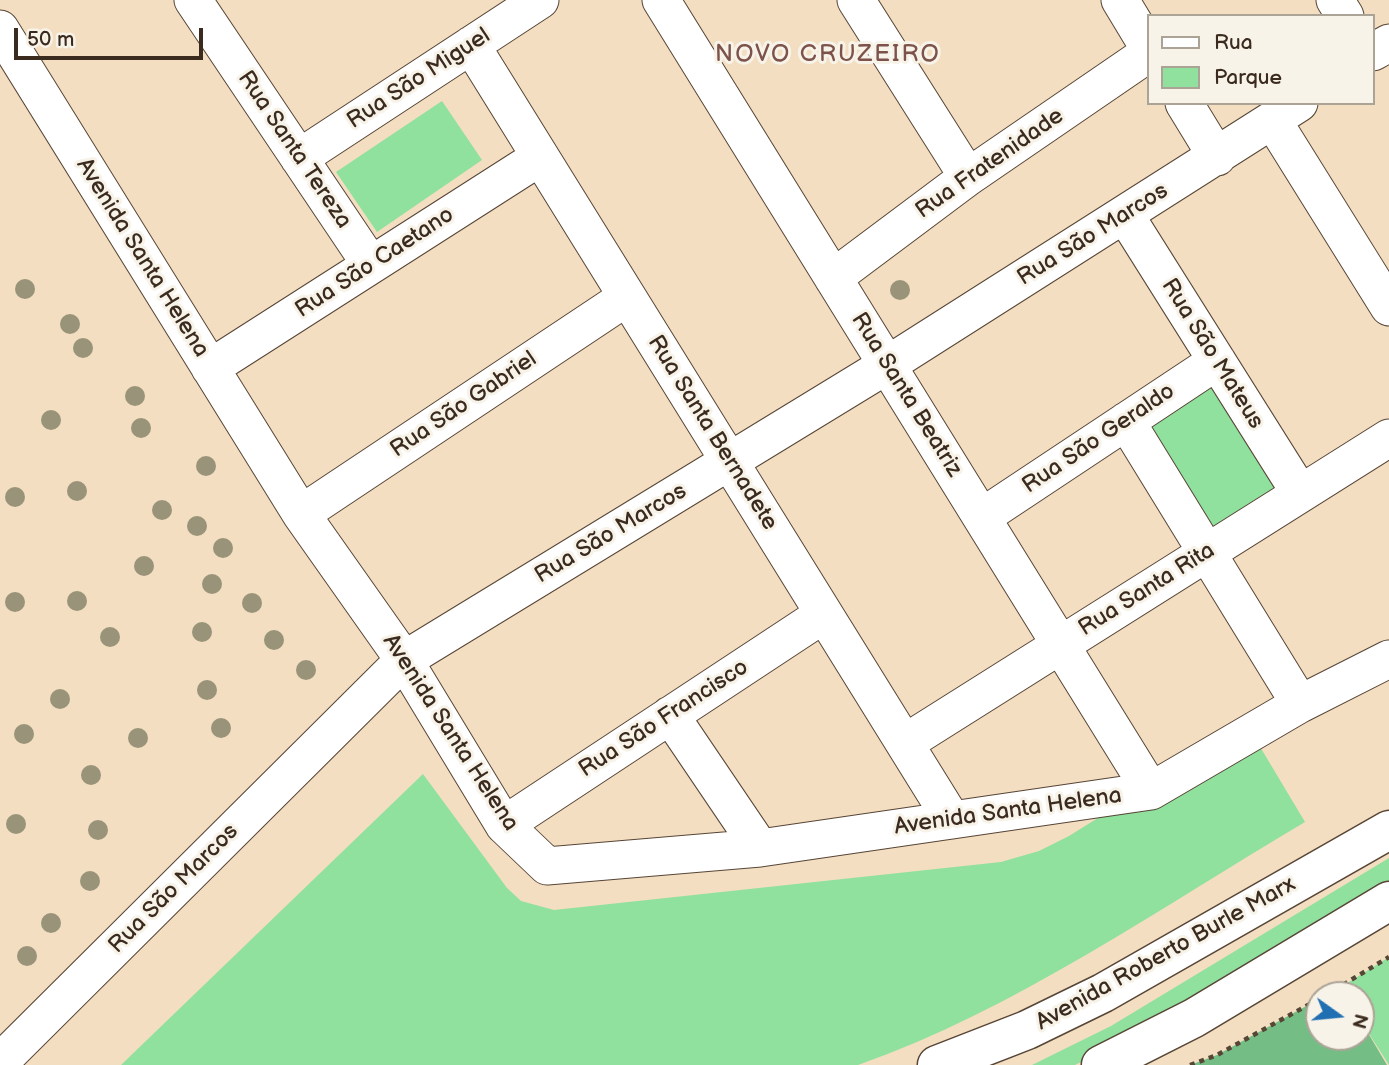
<!DOCTYPE html>
<html>
<head>
<meta charset="utf-8">
<style>
  body { margin:0 }
  #map { position:relative; width:1389px; height:1065px; overflow:hidden; background:#f3dec1; font-family:"Balsamiq Sans",sans-serif }
  canvas { display:block }
  .legend { position:absolute; left:1147px; top:14px; width:228px; height:91px; box-sizing:border-box; background:#f7f3e8; border:2px solid #aca397; margin:0; padding:9px 12px; list-style:none; font-size:21px; color:#3b2a1e }
  .legend li { display:flex; align-items:center; gap:14px; height:35px }
  .legend b { width:35px; border:2px solid #aca397 }
  .north { position:absolute; left:1305px; top:981px; width:70px; height:70px; box-sizing:border-box; background:#f7f3e8; border:2px solid #aca397; border-radius:50%; rotate:105deg; font-size:19px; font-weight:700; line-height:28px; text-align:center; color:#3b2a1e }
  .north::after { content:''; display:block; margin:auto; width:24px; height:32px; background:#1f6fb2; clip-path:polygon(50% 0,100% 100%,50% 72%,0 100%) }
  .scale { position:absolute; left:14px; top:28px; width:189px; height:32px; box-sizing:border-box; border:4px solid #3b2a1e; border-top:0; padding-left:9px; font-size:21px; line-height:24px; white-space:nowrap; color:#3b2a1e; -webkit-text-stroke:5px #f7f3e8; paint-order:stroke }
</style>
</head>
<body>
<div id="map">
<canvas width="1389" height="1065"></canvas>
<ul class="legend">
<li><b style="height:9px;background:#fff"></b>Rua</li>
<li><b style="height:19px;background:#90e09e"></b>Parque</li>
</ul>
<div class="north">N</div>
<div class="scale">50 m</div>
</div>
<script>
const c = document.querySelector('canvas').getContext('2d');
c.lineJoin = 'round';
function fillPath(path, color) { c.fillStyle = color; c.fill(path, 'evenodd'); }
function stroke(path, color, width, dash) { c.strokeStyle = color; c.lineWidth = width; c.lineCap = dash ? 'butt' : 'round'; c.setLineDash(dash || []); c.stroke(path); }
function label(font, color, halo, rows, align = 'center') {
  c.font = font + ' "Balsamiq Sans",sans-serif'; c.lineWidth = 6; c.setLineDash([]); c.textBaseline = 'middle'; c.strokeStyle = halo; c.fillStyle = color; for (const [text, x, y, turn = 0] of rows) {
    c.save(); c.translate(x, y); c.rotate((+turn || 0) * Math.PI / 180); c.textAlign = isNaN(turn) ? turn : align; if (halo) c.strokeText(text, 0, 0); c.fillText(text, 0, 0); c.restore();
  }
}
const green = new Path2D(`
  M 442,101 L 482,160 L 377,232 L 336,172 Z
  M 1214,374 L 1284,486 L 1201,538 L 1132,426 Z
  M 1247,725 L 1305,822 C 1163,906 1013,1011 858,1065 L 121,1065 L 423,774 L 507,888 L 521,901 L 554,910 L 1001,862 L 1039,851 L 1069,836 Z
  M 1389,858 L 1389,884 L 1119,1043 L 1075,1065 L 1032,1065 L 1111,1026 Z
  M 1389,957 L 1389,1065 L 1361,1021 L 1361,995 L 1345,995 L 1341,987 Z`);
const forest = new Path2D(`
  M 1319,999 L 1319,1037 L 1361,1037 L 1361,1021 L 1387,1065 L 1190,1065 L 1217,1055 Z`);
const path = new Path2D(`
  M 1326,995 L 1389,957
  M 1190,1065 L 1217,1055 L 1319,999`);
const minor = new Path2D(`
  M 193,0 L 371,265
  M 661,0 L 1151,791
  M 856,0 L 968,177
  M 1120,0 L 1149,48
  M 1335,0 L 1345,16
  M 0,29 L 301,514 L 404,660 L 504,825 L 547,866 L 760,848 L 1151,791 L 1300,704 L 1389,659
  M 471,45 L 952,820
  M 1373,52 L 1389,43
  M 1184,103 L 1217,157
  M 1273,121 L 1389,307
  M 299,158 L 540,0
  M 1125,215 L 1300,493
  M 833,278 L 968,177 L 1149,53
  M 210,368 L 540,157
  M 1126,421 L 1300,704
  M 301,514 L 627,297
  M 982,517 L 1217,361
  M 670,715 L 760,848
  M 905,743 L 1389,438
  M 504,825 L 824,614
  M 0,1062 L 404,660 L 887,365 L 1299,103`);
const major = new Path2D(`
  M 937,1065 L 1027,1030 L 1103,993 L 1389,830
  M 1101,1065 L 1194,1018 L 1389,901`);
const trees = [
  [25,289],
  [900,290],
  [70,324],
  [83,348],
  [135,396],
  [51,420],
  [141,428],
  [206,466],
  [77,491],
  [15,497],
  [162,510],
  [197,526],
  [223,548],
  [144,566],
  [212,584],
  [77,601],
  [15,602],
  [252,603],
  [202,632],
  [110,637],
  [274,640],
  [306,670],
  [207,690],
  [60,699],
  [221,728],
  [24,734],
  [138,738],
  [91,775],
  [16,824],
  [98,830],
  [90,881],
  [51,923],
  [27,956]
];
const streetNames = [
  ["Rua São Miguel",419,79,-33],
  ["Rua Santa Tereza",294,150,56],
  ["Rua Fratenidade",990,164,-35],
  ["Rua São Marcos",1093,235,-32],
  ["Avenida Santa Helena",142,258,58],
  ["Rua São Caetano",375,263,-33],
  ["Rua São Mateus",1212,354,58],
  ["Rua Santa Beatriz",906,395,58],
  ["Rua São Gabriel",464,405,-34],
  ["Rua Santa Bernadete",712,433,58],
  ["Rua São Geraldo",1099,439,-34],
  ["Rua São Marcos",611,534,-31],
  ["Rua Santa Rita",1147,590,-32],
  ["Rua São Francisco",664,719,-33],
  ["Avenida Santa Helena",450,733,57],
  ["Avenida Santa Helena",1008,812,-8],
  ["Rua São Marcos",174,889,-45],
  ["Avenida Roberto Burle Marx",1166,954,-29]
];
const neighbourhoodNames = [
  ["NOVO CRUZEIRO",828,55]
];
fillPath(green, '#90e09e');
fillPath(forest, '#74be85');
stroke(minor, '#574536', 39);
stroke(major, '#574536', 41);
stroke(path, '#574536', 4.5, [5, 5]);
stroke(minor, '#fff', 37);
stroke(major, '#fff', 38);
c.fillStyle = '#999479';
for (const [x, y] of trees) { c.beginPath(); c.arc(x, y, 10, 0, 2 * Math.PI); c.fill(); }
label('23px', '#3b2a1e', '#f7f3e8', streetNames);
c.letterSpacing = '2px';
label('24px', '#7c524a', '#f7f3e8', neighbourhoodNames);
c.letterSpacing = '0px';
</script>
</body>
</html>
